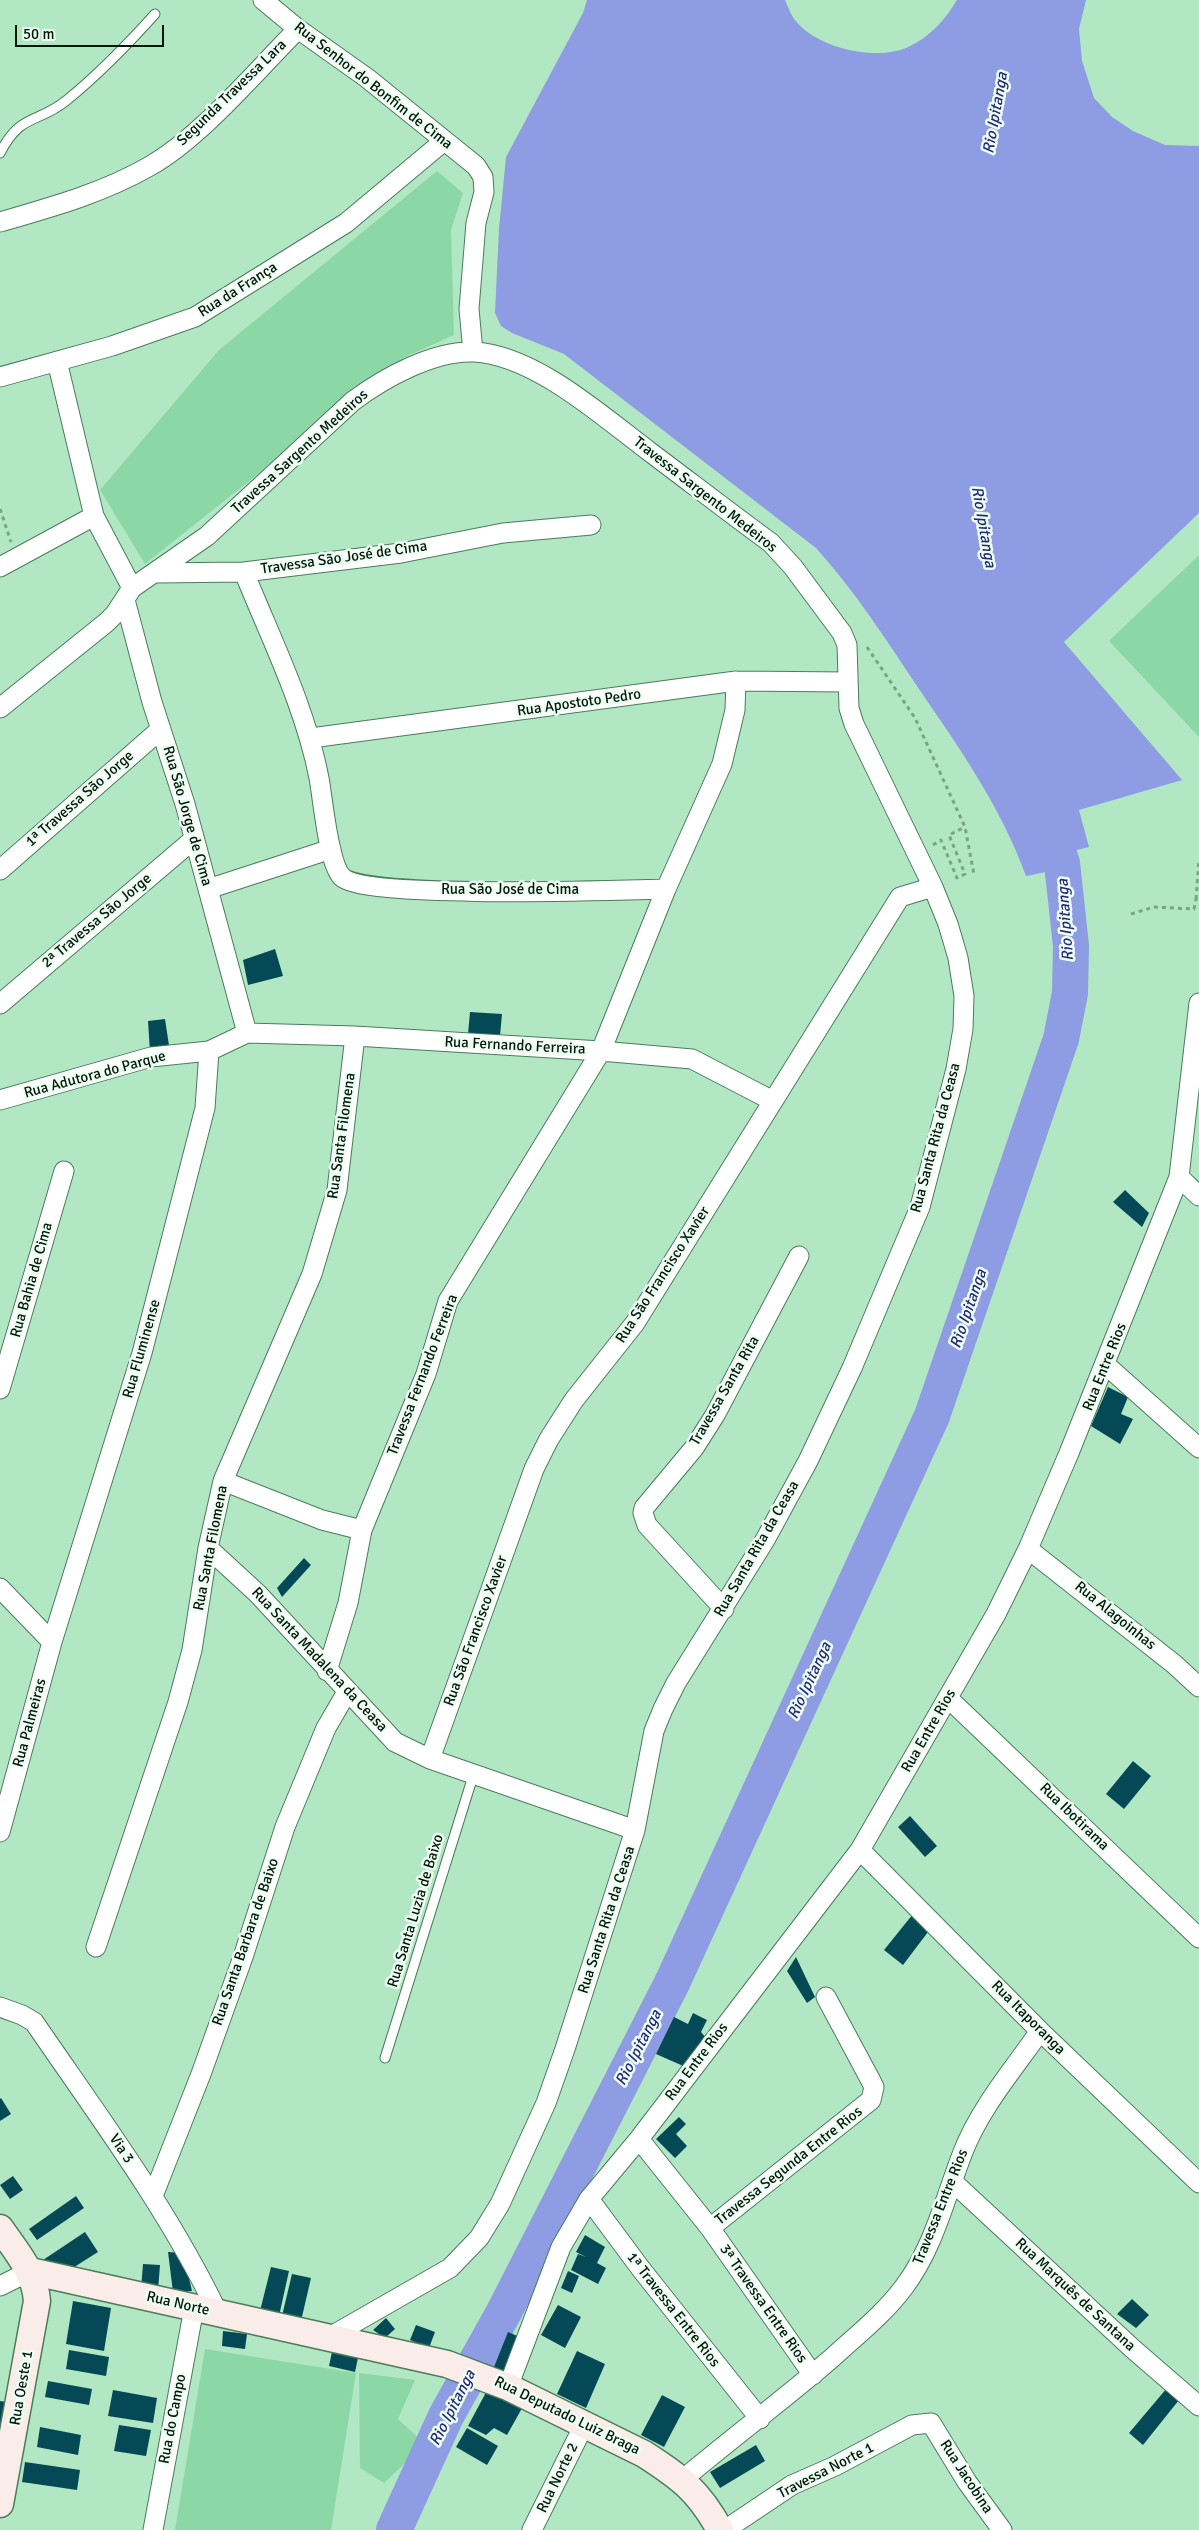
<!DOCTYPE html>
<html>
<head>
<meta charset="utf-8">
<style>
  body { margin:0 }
  #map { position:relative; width:1199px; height:2530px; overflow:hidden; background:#b2e7c3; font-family:Signika,sans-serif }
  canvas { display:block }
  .scale { position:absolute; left:15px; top:25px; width:149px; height:22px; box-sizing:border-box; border:2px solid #04170b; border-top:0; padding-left:6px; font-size:15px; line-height:18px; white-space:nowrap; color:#04170b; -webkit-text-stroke:4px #eefef3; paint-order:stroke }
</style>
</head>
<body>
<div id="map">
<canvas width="1199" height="2530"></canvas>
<div class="scale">50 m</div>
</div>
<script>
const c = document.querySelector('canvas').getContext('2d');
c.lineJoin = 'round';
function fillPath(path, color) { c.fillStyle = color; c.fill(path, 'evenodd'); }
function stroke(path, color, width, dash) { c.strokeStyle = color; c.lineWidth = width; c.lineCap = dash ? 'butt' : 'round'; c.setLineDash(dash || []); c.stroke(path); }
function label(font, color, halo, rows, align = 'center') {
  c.font = font + ' Signika,sans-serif'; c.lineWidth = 5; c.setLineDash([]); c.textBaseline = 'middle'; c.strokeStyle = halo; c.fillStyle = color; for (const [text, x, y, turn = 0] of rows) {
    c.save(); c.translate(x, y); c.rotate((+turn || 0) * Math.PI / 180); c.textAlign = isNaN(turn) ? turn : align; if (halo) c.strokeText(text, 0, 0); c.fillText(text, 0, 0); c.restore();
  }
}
const green = new Path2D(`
  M 437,171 L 463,193 L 451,230 L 454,335 L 405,357 L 145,564 L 100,490 L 219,350 Z
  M 1199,555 L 1199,737 L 1109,641 Z
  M 205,2349 L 356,2373 L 331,2530 L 175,2530 Z
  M 359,2373 L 415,2380 L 398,2419 L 423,2442 L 420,2449 L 384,2483 L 360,2468 Z`);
const water = new Path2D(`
  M 587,0 L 785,0 C 788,7 791,15 795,20 C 816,48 877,62 908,47 C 930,37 945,20 957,0 L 1086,0 L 1079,29 L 1082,61 L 1094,98 L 1112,117 L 1133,131 L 1165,145 L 1199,146 L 1199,513 L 1064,642 L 1182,780 L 1079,810 L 1089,847 L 1073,851 L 1076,866 L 1026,876 C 1001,807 960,749 919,689 C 887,641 855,591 816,548 L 564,354 L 512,333 L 501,326 L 495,313 L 499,229 L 506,157 L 583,13 Z`);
const river = new Path2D(`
  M 394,2530 L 446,2416 L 504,2312 L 672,1983 L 932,1416 L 1061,1039 L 1070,993 L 1071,946 L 1062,863 L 1047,822`);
const building = new Path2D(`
  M 275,949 L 283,976 L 248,985 L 243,960 Z
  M 470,1012 L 502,1014 L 500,1036 L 468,1034 Z
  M 165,1019 L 170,1052 L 150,1052 L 148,1021 Z
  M 1125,1190 L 1149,1213 L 1142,1227 L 1113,1202 Z
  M 1108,1387 L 1128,1397 L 1121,1414 L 1133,1419 L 1120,1444 L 1091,1426 Z
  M 304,1558 L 311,1565 L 282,1597 L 277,1588 Z
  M 1133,1761 L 1151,1776 L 1124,1809 L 1106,1794 Z
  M 910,1816 L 937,1846 L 925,1857 L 898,1827 Z
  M 913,1914 L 931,1928 L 903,1965 L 884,1950 Z
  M 796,1957 L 815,1997 L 807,2003 L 787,1971 Z
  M 693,2013 L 707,2020 L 701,2032 L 707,2039 L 690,2069 L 656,2054 L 674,2017 L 688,2024 Z
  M 1,2098 L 11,2114 L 0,2121 L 0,2099 Z
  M 679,2117 L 686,2124 L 676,2134 L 687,2146 L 675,2158 L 656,2139 Z
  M 13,2176 L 23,2190 L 10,2199 L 0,2185 Z
  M 76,2196 L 84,2208 L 37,2240 L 29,2229 Z
  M 85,2232 L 98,2252 L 68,2271 L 58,2273 L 43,2260 Z
  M 585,2235 L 605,2247 L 597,2263 L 606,2268 L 598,2284 L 571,2270 L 578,2254 L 586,2257 L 576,2252 Z
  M 168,2252 L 183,2253 L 192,2291 L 173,2292 Z
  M 143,2264 L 160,2265 L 158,2290 L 141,2289 Z
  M 271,2267 L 289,2271 L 279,2316 L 260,2311 Z
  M 568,2271 L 579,2276 L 572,2293 L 561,2288 Z
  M 292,2274 L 311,2278 L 301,2321 L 282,2316 Z
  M 1132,2299 L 1149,2315 L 1136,2328 L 1117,2314 Z
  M 73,2301 L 111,2308 L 104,2351 L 66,2344 Z
  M 558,2305 L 581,2317 L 565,2348 L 541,2335 Z
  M 386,2318 L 395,2329 L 385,2338 L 373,2330 Z
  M 416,2325 L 435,2332 L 429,2348 L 410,2340 Z
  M 223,2331 L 247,2334 L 245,2349 L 222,2346 Z
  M 508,2332 L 522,2338 L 508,2373 L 494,2367 Z
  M 333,2347 L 359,2353 L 355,2372 L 329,2366 Z
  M 69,2350 L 109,2357 L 106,2376 L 66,2369 Z
  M 577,2351 L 605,2364 L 586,2408 L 557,2394 Z
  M 48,2381 L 92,2389 L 89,2405 L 45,2397 Z
  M 491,2383 L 526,2401 L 507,2435 L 494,2428 L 486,2435 L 468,2426 Z
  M 1167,2388 L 1179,2400 L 1143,2445 L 1129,2433 Z
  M 113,2390 L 157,2398 L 153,2423 L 108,2416 Z
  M 662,2395 L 685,2407 L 664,2447 L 641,2435 Z
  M 0,2401 L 14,2403 L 0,2440 Z
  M 119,2425 L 151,2430 L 146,2456 L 114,2451 Z
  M 40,2427 L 81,2435 L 78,2455 L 37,2447 Z
  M 467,2428 L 498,2446 L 487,2465 L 456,2447 Z
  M 756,2445 L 765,2461 L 720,2488 L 710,2472 Z
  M 25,2462 L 80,2470 L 77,2490 L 22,2482 Z`);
const path = new Path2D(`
  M 0,509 L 11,542
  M 867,647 L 915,718 L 965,827 L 974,875
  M 933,845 L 941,840 L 957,878 L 965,874 L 949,835 L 965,827
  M 1196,899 L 1199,859
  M 1131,914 L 1154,907 L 1194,909 L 1196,899 L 1199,899`);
const lane = new Path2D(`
  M 0,153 C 21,112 38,124 67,100 C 99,74 128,44 155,14
  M 385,2058 L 474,1773`);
const street = new Path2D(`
  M 263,0 L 298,29 L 367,78 L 476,166 L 483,177 L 484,192 L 476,223 L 469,309 L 473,352
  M 0,222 C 52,207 103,193 150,166 C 201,137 255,72 298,29
  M 57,361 L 94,516 L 132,588
  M 0,377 L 112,346 L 195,317 L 346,223 L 444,141
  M 0,567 L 94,516
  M 244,572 C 271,639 305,706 319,778 C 323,799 328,863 342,877 C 364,899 620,890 666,889
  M 155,573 L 244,572 L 401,553 L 503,533 L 591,525
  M 125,600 L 152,702 L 185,804 L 247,1033
  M 0,708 L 107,622 L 115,614 L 132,588 L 207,536 L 353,401 C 384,378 434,350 474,352 C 535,355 603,417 650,452 C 690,482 730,513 771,543 L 793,567 L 842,633 L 847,645 L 849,708 L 854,724 L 933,887 L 948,924 L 958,958 L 964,996 L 963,1029 L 956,1069 L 920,1207 L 852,1368 L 808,1461 L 765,1540 L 676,1683 L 663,1709 L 654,1731 L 635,1830 L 565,2049 L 546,2103 L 500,2204 L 479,2238 L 450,2268 L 326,2339
  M 311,738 L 736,681 L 848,682
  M 0,870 L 161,729
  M 208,889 L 331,849
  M 0,1004 L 194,839
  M 0,1100 L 151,1057 L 209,1051 L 247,1033 L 355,1036 L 601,1051 L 692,1059 L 773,1101
  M 1179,1177 L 1199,1196
  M 1106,1365 L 1199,1448
  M 0,1389 L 64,1171
  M 223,1481 L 322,1520 L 362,1530
  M 208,1548 L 258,1594 L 395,1742 L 430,1759 L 635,1830
  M 1028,1549 L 1174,1664 L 1199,1687
  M 0,1588 L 52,1642
  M 724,1609 L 647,1525 L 643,1513 L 644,1508 L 694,1448 L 715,1415 L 799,1256
  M 327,1671 L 348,1603 L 362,1530 L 426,1374 L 448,1301 L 601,1051 L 666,889 L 722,764 L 735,710 L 736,681
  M 948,1698 L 1199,1938
  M 430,1759 L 534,1469 L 549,1439 L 574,1400 L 635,1323 L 900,897 L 933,887
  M 0,1832 L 52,1642 L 142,1353 L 205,1108 L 209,1051
  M 860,1850 L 1040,2031 L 1199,2183
  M 96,1947 L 178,1702 L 192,1650 L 208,1548 L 223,1481 L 312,1274 L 337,1190 L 355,1036
  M 0,2007 L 22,2015 L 34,2022 C 99,2117 168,2209 218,2313
  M 639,2139 L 710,2228 L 813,2375
  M 953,2182 L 1133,2349 L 1199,2406
  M 153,2196 L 201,2074 L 243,1957 L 285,1827 L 326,1728 L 347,1692
  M 589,2199 L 641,2269 L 760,2419
  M 710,2228 L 871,2100 L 874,2087 L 871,2081 L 826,1997
  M 0,2286 L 30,2271
  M 508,2387 L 561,2247 L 589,2199 L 639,2139 L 860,1850 L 996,1614 L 1028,1549 L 1069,1453 L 1179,1177 L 1199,1003
  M 682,2480 C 732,2438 783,2400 832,2358 C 857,2335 884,2314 904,2287 C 934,2247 945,2198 963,2152 C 980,2108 1013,2070 1040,2031
  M 153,2530 L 194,2308
  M 532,2530 L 584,2425
  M 725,2530 L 792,2485 L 835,2466 L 912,2425 L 931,2423 L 967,2482 L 1002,2530`);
const secondary = new Path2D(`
  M 0,2228 C 16,2251 35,2272 37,2301 L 0,2504
  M 30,2271 L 447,2364 L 508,2387 L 644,2454 C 680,2477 699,2491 720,2530`);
const streetNames = [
  ["Rua Senhor do Bonfim de Cima",373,86,38],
  ["Segunda Travessa Lara",232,93,-44],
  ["Rua da França",238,290,-32],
  ["Travessa Sargento Medeiros",300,452,-42],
  ["Travessa Sargento Medeiros",705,495,38],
  ["Travessa São José de Cima",344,558,-8],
  ["Rua Apostoto Pedro",579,703,-8],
  ["1ª Travessa São Jorge",80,799,-41],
  ["Rua São Jorge de Cima",187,816,74],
  ["Rua São José de Cima",510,890],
  ["2ª Travessa São Jorge",97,921,-40],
  ["Rua Fernando Ferreira",515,1046,3],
  ["Rua Adutora do Parque",95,1075,-15],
  ["Rua Santa Filomena",342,1136,-82],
  ["Rua Santa Rita da Ceasa",936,1138,-75],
  ["Rua São Francisco Xavier",663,1275,-57],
  ["Rua Bahia de Cima",32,1280,-74],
  ["Rua Fluminense",142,1349,-74],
  ["Rua Entre Rios",1105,1367,-68],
  ["Travessa Fernando Ferreira",423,1375,-69],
  ["Travessa Santa Rita",725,1391,-60],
  ["Rua Santa Filomena",211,1548,-79],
  ["Rua Santa Rita da Ceasa",757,1549,-60],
  ["Rua Alagoinhas",1115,1616,39],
  ["Rua São Francisco Xavier",476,1631,-70],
  ["Rua Santa Madalena da Ceasa",319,1660,47],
  ["Rua Palmeiras",30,1723,-75],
  ["Rua Entre Rios",929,1731,-60],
  ["Rua Ibotirama",1074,1817,44],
  ["Rua Santa Luzia de Baixo",416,1911,-73],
  ["Rua Santa Rita da Ceasa",607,1920,-72],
  ["Rua Santa Barbara de Baixo",246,1942,-71],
  ["Rua Itaporanga",1028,2018,45],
  ["Rua Entre Rios",697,2062,-53],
  ["Via 3",121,2149,56],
  ["Travessa Segunda Entre Rios",789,2166,-38],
  ["Travessa Entre Rios",941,2207,-68],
  ["Rua Marquês de Santana",1075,2295,43],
  ["Rua Norte",178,2304,13],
  ["3ª Travessa Entre Rios",763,2304,55],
  ["1ª Travessa Entre Rios",673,2310,52],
  ["Rua Oeste 1",22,2388,-80],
  ["Rua Deputado Luiz Braga",567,2416,26],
  ["Rua do Campo",173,2419,-79],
  ["Travessa Norte 1",826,2471,-27],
  ["Rua Jacobina",966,2477,57],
  ["Rua Norte 2",558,2478,-64]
];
const waterNames = [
  ["Rio Ipitanga",996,113,-80],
  ["Rio Ipitanga",983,527,80],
  ["Rio Ipitanga",1066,920,-94],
  ["Rio Ipitanga",969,1309,-71],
  ["Rio Ipitanga",810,1681,-65],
  ["Rio Ipitanga",639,2048,-63],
  ["Rio Ipitanga",453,2408,-63]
];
fillPath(green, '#8bd8a6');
fillPath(water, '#8d9ce3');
stroke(river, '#8d9ce3', 36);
fillPath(building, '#054956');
stroke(lane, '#4b7c5c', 11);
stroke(street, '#4b7c5c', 21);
stroke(secondary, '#4b7c5c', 29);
stroke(path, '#7aa488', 3, [4, 4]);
stroke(lane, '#fff', 9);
stroke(street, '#fff', 19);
stroke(secondary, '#faece8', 26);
label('15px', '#04170b', '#eefef3', streetNames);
label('italic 16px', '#26297b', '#eefef3', waterNames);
</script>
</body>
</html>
